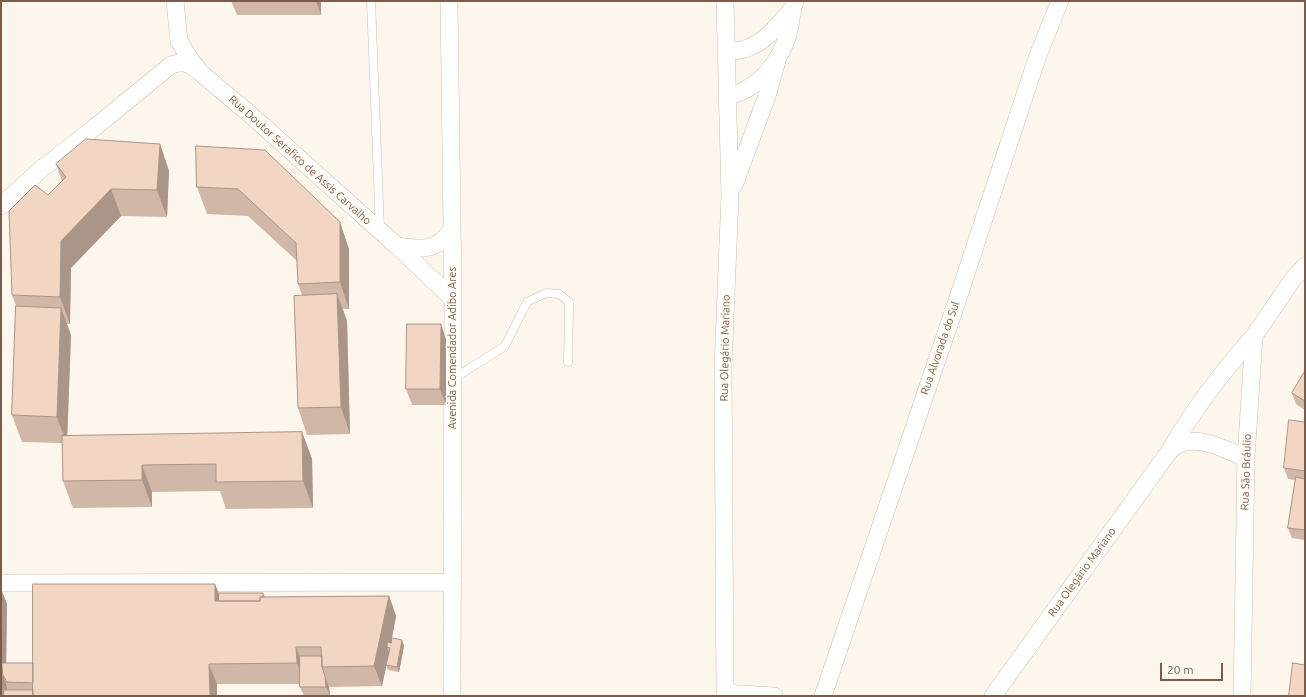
<!DOCTYPE html>
<html>
<head>
<meta charset="utf-8">
<style>
  body { margin:0 }
  #map { position:relative; width:1306px; height:697px; overflow:hidden; background:#fdf6ec; font-family:Ubuntu,sans-serif }
  canvas { display:block }
  .frame { position:absolute; inset:0; border:2px solid #7a5c4d; pointer-events:none }
  .scale { position:absolute; left:1160px; top:663px; width:63px; height:18px; box-sizing:border-box; border:2px solid #7a5c4d; border-top:0; padding-left:5px; font-size:12px; line-height:14px; white-space:nowrap; color:#7a5c4d; -webkit-text-stroke:3px #fffaf3; paint-order:stroke }
</style>
</head>
<body>
<div id="map">
<canvas width="1306" height="697"></canvas>
<div class="frame"></div>
<div class="scale">20 m</div>
</div>
<script>
const c = document.querySelector('canvas').getContext('2d');
c.lineJoin = 'round';
function stroke(path, color, width, dash) { c.strokeStyle = color; c.lineWidth = width; c.lineCap = dash ? 'butt' : 'round'; c.setLineDash(dash || []); c.stroke(path); }
function fillPath(path, color) { c.fillStyle = color; c.fill(path, 'evenodd'); }
function label(font, color, halo, rows, align = 'center') {
  c.font = font + ' Ubuntu,sans-serif'; c.lineWidth = 3.5; c.setLineDash([]); c.textBaseline = 'middle'; c.strokeStyle = halo; c.fillStyle = color; for (const [text, x, y, turn = 0] of rows) {
    c.save(); c.translate(x, y); c.rotate((+turn || 0) * Math.PI / 180); c.textAlign = isNaN(turn) ? turn : align; if (halo) c.strokeText(text, 0, 0); c.fillText(text, 0, 0); c.restore();
  }
}
const service = new Path2D(`
  M 371,1 L 380,230
  M 453,379 L 505,346 L 527,302 L 546,293 L 559,294 L 569,302 L 568,362`);
const minor = new Path2D(`
  M 175,1 L 179,41 L 191,61 L 198,69
  M 449,1 L 453,299 L 452,696
  M 725,1 L 730,195 L 723,367 L 725,696
  M 726,52 C 732,51 739,51 745,49 C 765,43 779,24 792,9
  M 727,97 C 733,95 739,93 745,90 C 766,79 781,57 788,35 C 791,23 791,12 795,1
  M 734,185 L 767,96 L 777,61
  M 1,206 L 39,171 L 94,128 L 171,65 L 179,63 L 185,63 L 192,66 L 202,74 L 252,116 L 340,195 L 397,246 L 453,299
  M 397,246 C 421,249 436,252 451,231
  M 1171,449 C 1175,447 1178,444 1182,443 C 1203,436 1227,451 1246,458
  M 1,583 L 453,582
  M 725,693 L 774,696
  M 823,696 L 957,301 L 1037,58 L 1060,1
  M 993,696 L 1171,449 C 1194,408 1223,371 1254,336
  M 1242,696 L 1246,458 L 1254,336 L 1293,279 L 1305,266`);
const wall = new Path2D(`
  M 231,1 L 321,1 L 321,15 L 237,15 Z
  M 160,144 L 169,171 L 167,217 L 121,216 L 71,268 L 70,324 L 67,324 L 71,335 L 67,436 L 302,432 L 312,459 L 313,508 L 226,509 L 220,491 L 152,492 L 152,507 L 73,508 L 63,481 L 62,443 L 22,442 L 12,415 L 16,306 L 12,295 L 48,195 L 62,181 L 56,164 Z
  M 196,146 L 349,249 L 349,309 L 343,309 L 347,321 L 350,434 L 307,435 L 298,408 L 302,295 L 298,284 L 297,261 L 248,216 L 207,214 L 197,187 Z
  M 441,324 L 446,340 L 446,405 L 412,405 L 406,389 Z
  M 1305,371 L 1305,410 L 1296,404 L 1292,393 Z
  M 1305,422 L 1305,540 L 1292,538 L 1288,528 L 1295,480 L 1288,479 L 1284,468 Z
  M 1,589 L 7,604 L 6,663 L 33,663 L 219,593 L 263,593 L 265,597 L 389,596 L 396,616 L 391,643 L 402,640 L 404,646 L 399,672 L 388,670 L 386,665 L 389,653 L 382,686 L 329,687 L 330,696 L 304,696 L 300,687 L 300,684 L 217,684 L 1,696 Z`);
const shadedWall = new Path2D(`
  M 316,1 L 321,1 L 321,15 Z
  M 160,144 L 169,171 L 167,217 L 157,190 Z
  M 111,189 L 121,216 L 71,268 L 70,324 L 60,297 L 61,241 Z
  M 340,222 L 349,249 L 349,309 L 340,282 Z
  M 337,294 L 347,321 L 350,434 L 341,407 Z
  M 61,308 L 71,335 L 67,444 L 57,417 Z
  M 441,324 L 446,340 L 446,405 L 440,389 Z
  M 302,432 L 312,459 L 313,508 L 303,481 Z
  M 142,465 L 152,492 L 152,507 L 142,480 Z
  M 215,584 L 223,604 L 215,601 Z
  M 1,589 L 7,604 L 6,674 L 3,675 L 7,686 L 7,696 L 1,696 Z
  M 389,596 L 396,616 L 390,648 L 387,647 L 389,653 L 382,686 L 374,666 Z
  M 402,640 L 404,646 L 399,672 L 397,667 Z
  M 296,647 L 304,667 L 304,684 L 297,663 Z
  M 209,664 L 217,684 L 217,696 L 210,696 Z
  M 325,676 L 329,687 L 330,696 L 326,687 Z`);
const building = new Path2D(`
  M 86,139 L 160,144 L 157,190 L 111,189 L 61,241 L 60,297 L 12,295 L 9,211 L 35,185 L 48,195 L 66,177 L 56,164 Z
  M 196,146 L 265,150 L 340,222 L 340,282 L 298,284 L 296,243 L 238,189 L 197,187 Z
  M 337,294 L 341,407 L 298,408 L 294,296 Z
  M 16,306 L 61,308 L 57,417 L 12,415 Z
  M 407,324 L 441,324 L 440,389 L 406,389 Z
  M 1305,371 L 1305,401 L 1292,393 Z
  M 1289,420 L 1305,422 L 1305,471 L 1284,468 Z
  M 302,432 L 303,481 L 216,482 L 216,464 L 142,465 L 142,480 L 63,481 L 62,436 Z
  M 1296,477 L 1305,479 L 1305,530 L 1288,528 Z
  M 33,584 L 215,584 L 215,601 L 260,601 L 260,597 L 389,596 L 374,666 L 322,667 L 321,647 L 296,647 L 297,663 L 209,664 L 210,696 L 33,696 Z
  M 219,593 L 263,593 L 263,597 L 260,597 L 260,601 L 219,601 Z
  M 392,638 L 402,640 L 397,667 L 386,665 L 390,648 L 387,647 L 387,645 L 388,642 L 391,643 Z
  M 300,656 L 322,656 L 322,667 L 325,676 L 326,687 L 300,687 Z
  M 2,663 L 33,663 L 33,683 L 7,682 L 3,675 Z
  M 1293,663 L 1305,665 L 1305,696 L 1289,696 Z
  M 4,690 L 33,690 L 33,696 L 4,696 Z`);
const streetNames = [
  ["Rua Doutor Serafico de Assis Carvalho",300,160,42],
  ["Avenida Comendador Adibo Ares",452,348,-90],
  ["Rua Olegário Mariano",725,348,-89],
  ["Rua Alvorada do Sul",940,348,-71],
  ["Rua São Bráulio",1246,472,-88],
  ["Rua Olegário Mariano",1082,572,-54]
];
stroke(service, '#d1beb0', 9);
stroke(minor, '#d1beb0', 18);
stroke(service, '#fff', 8);
stroke(minor, '#fff', 17);
fillPath(wall, '#d1b7a8');
fillPath(shadedWall, '#aa9588');
fillPath(building, '#f3d5c3');
stroke(building, '#aa9588', 1);
label('11px', '#7a5c4d', '#fffaf3', streetNames);
</script>
</body>
</html>
